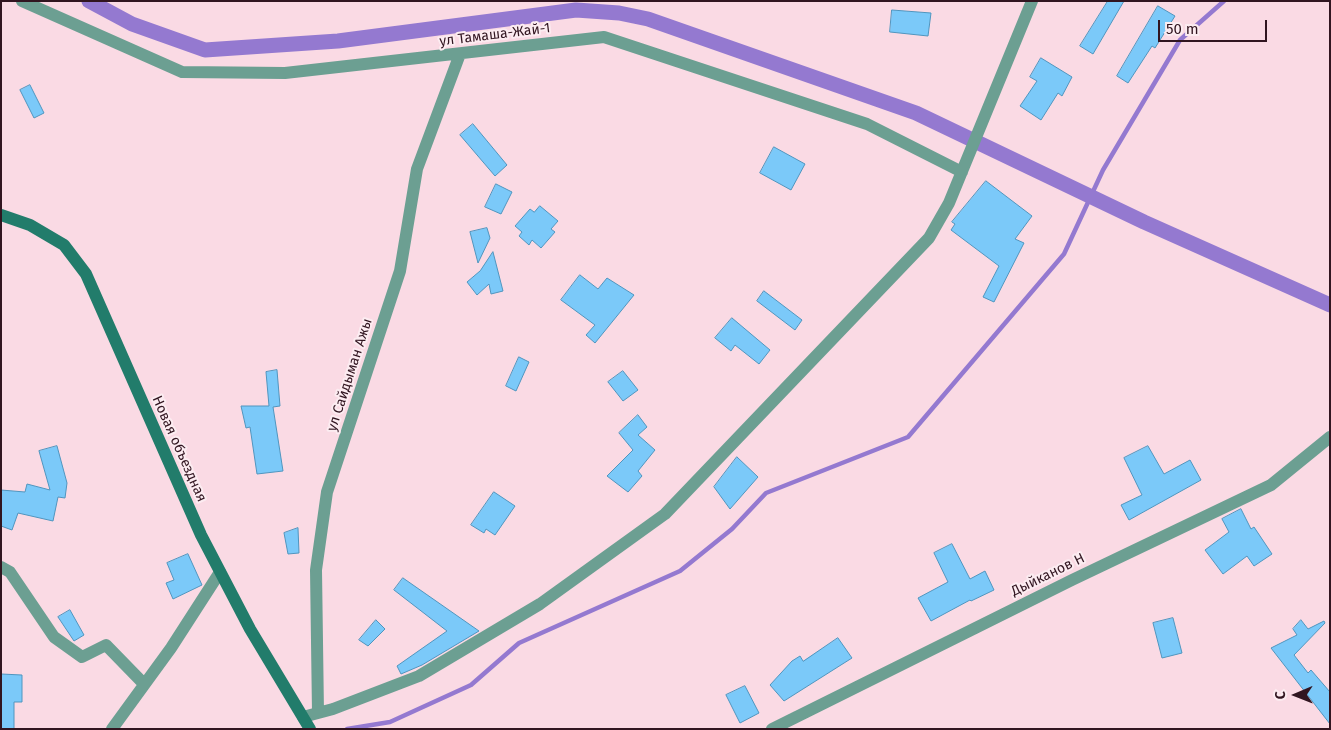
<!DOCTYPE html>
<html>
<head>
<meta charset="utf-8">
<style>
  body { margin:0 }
  #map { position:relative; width:1331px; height:730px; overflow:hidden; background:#fadae4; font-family:"Fira Sans",sans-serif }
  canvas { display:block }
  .frame { position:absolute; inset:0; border:2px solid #311520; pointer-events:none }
  .north { position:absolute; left:1271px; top:670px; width:50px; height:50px; -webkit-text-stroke:4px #fcecf1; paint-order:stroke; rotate:269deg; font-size:14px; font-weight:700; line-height:20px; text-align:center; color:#311520 }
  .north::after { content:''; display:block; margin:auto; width:18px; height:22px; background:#311520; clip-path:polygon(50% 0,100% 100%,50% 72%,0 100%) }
  .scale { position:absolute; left:1158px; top:20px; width:109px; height:22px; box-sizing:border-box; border:2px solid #311520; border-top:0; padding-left:6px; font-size:15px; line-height:18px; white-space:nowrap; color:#311520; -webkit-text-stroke:4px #fcecf1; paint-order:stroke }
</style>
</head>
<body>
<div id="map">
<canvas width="1331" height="730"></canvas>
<div class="frame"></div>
<div class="north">С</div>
<div class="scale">50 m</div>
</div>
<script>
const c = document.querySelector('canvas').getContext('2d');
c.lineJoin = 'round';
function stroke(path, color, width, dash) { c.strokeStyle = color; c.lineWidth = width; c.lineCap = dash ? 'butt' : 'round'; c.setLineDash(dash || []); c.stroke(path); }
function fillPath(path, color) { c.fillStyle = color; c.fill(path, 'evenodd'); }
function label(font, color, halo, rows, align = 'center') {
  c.font = font + ' "Fira Sans",sans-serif'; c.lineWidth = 4; c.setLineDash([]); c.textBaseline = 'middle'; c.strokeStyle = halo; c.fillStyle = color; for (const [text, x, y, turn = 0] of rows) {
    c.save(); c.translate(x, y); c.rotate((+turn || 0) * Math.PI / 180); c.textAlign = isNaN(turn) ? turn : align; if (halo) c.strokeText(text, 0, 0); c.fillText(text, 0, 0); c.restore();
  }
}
const stream = new Path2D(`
  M 347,729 L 390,722 L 471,685 L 519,643 L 680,571 L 732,529 L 766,493 L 908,437 L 1064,254 L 1103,170 L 1180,40 L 1224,1`);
const canal = new Path2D(`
  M 89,1 L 132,24 L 205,50 L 338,41 L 576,10 L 619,13 L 648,19 L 916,113 L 1144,222 L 1330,305`);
const building = new Path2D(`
  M 1108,1 L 1124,1 L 1093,54 L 1080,46 Z
  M 1158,6 L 1175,16 L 1155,48 L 1152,46 L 1128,83 L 1117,76 Z
  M 892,10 L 931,13 L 928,36 L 890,32 Z
  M 1041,58 L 1072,77 L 1062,96 L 1058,93 L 1041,120 L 1020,106 L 1037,81 L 1030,77 Z
  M 30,85 L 44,113 L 34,118 L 20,90 Z
  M 473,124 L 507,165 L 495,176 L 460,135 Z
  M 774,147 L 805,164 L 791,190 L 760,173 Z
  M 986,181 L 1032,216 L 1015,239 L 1024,243 L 994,302 L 983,297 L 999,266 L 951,230 L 955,224 L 952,222 Z
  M 496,184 L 512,192 L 501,214 L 485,207 Z
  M 540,206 L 558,221 L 551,229 L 555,232 L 541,248 L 532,240 L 529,245 L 519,236 L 522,232 L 515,226 L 530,209 L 534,212 Z
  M 487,228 L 490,238 L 478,263 L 470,232 Z
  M 493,252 L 503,291 L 491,294 L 489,284 L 477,295 L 467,282 L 480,271 Z
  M 580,275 L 598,289 L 607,278 L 634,295 L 595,343 L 586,335 L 595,325 L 561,300 Z
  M 764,291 L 802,320 L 795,330 L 757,301 Z
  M 732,318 L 770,350 L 759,364 L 735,345 L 731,351 L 715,338 Z
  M 519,357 L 529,362 L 516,391 L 506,386 Z
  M 277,370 L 280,406 L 273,407 L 283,471 L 257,474 L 250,427 L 246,428 L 241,406 L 269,406 L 266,372 Z
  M 623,371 L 638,390 L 623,401 L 608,382 Z
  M 638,415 L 647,427 L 638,435 L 655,450 L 638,471 L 642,476 L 628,492 L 607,476 L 633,450 L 619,433 Z
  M 57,446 L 67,483 L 65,498 L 58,497 L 53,521 L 18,513 L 12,530 L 1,526 L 1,490 L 25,492 L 27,484 L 50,490 L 39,451 Z
  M 1148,446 L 1164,474 L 1190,460 L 1201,480 L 1129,520 L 1121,505 L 1142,495 L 1124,458 Z
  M 737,457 L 758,477 L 730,509 L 714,487 Z
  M 494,492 L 515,506 L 495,535 L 486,529 L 484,533 L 471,525 Z
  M 1241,509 L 1251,529 L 1254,527 L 1272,554 L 1254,566 L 1247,556 L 1223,574 L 1205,550 L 1229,532 L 1222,519 Z
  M 298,528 L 299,553 L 288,554 L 284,533 Z
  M 952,544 L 970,579 L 985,571 L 994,590 L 971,601 L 970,600 L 931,621 L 918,598 L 948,582 L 934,553 Z
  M 188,554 L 202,585 L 173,599 L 166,583 L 174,580 L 167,563 Z
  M 403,578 L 479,631 L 422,665 L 401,674 L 397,666 L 447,631 L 394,590 Z
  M 70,610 L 84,635 L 74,641 L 58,617 Z
  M 1173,618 L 1182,653 L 1162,658 L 1153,623 Z
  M 376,620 L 385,629 L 368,646 L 359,640 Z
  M 1301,620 L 1308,629 L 1324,621 L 1325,623 L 1294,655 L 1308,673 L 1311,670 L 1330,692 L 1330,724 L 1271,648 L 1297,635 L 1293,629 Z
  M 838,638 L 852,658 L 784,701 L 770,685 L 792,661 L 800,656 L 803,661 Z
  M 1,674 L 22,675 L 22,702 L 14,702 L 14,729 L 1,729 Z
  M 745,686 L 759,713 L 740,723 L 726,695 Z`);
const minor = new Path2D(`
  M 22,1 L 182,72 L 285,73 L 604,37 L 867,124 L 962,172
  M 1,567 L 10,572 L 54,637 L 82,657 L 106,645 L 144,684
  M 318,713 L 316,570 L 327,492 L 400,271 L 417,169 L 460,54
  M 303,717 L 333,709 L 419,676 L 540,604 L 665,514 L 929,238 L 949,203 L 1032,1
  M 112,729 L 171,648 L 220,572
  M 772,729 L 1072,580 L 1271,485 L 1330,437`);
const secondary = new Path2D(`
  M 1,215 L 30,225 L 64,245 L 86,274 L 201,535 L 250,629 L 310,729`);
const streetNames = [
  ["ул Тамаша-Жай-1",495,35,-7],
  ["ул Сайдыман Ажы",350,375,-72],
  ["Новая объездная",179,449,66],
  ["Дыйканов Н",1048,575,-26]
];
stroke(stream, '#9479d0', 4.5);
stroke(canal, '#9479d0', 15);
fillPath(building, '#7bc9f9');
stroke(building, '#5095be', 1);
stroke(minor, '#6c9f92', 12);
stroke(secondary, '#227c6b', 12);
label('14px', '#311520', '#fcecf1', streetNames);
</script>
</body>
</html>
